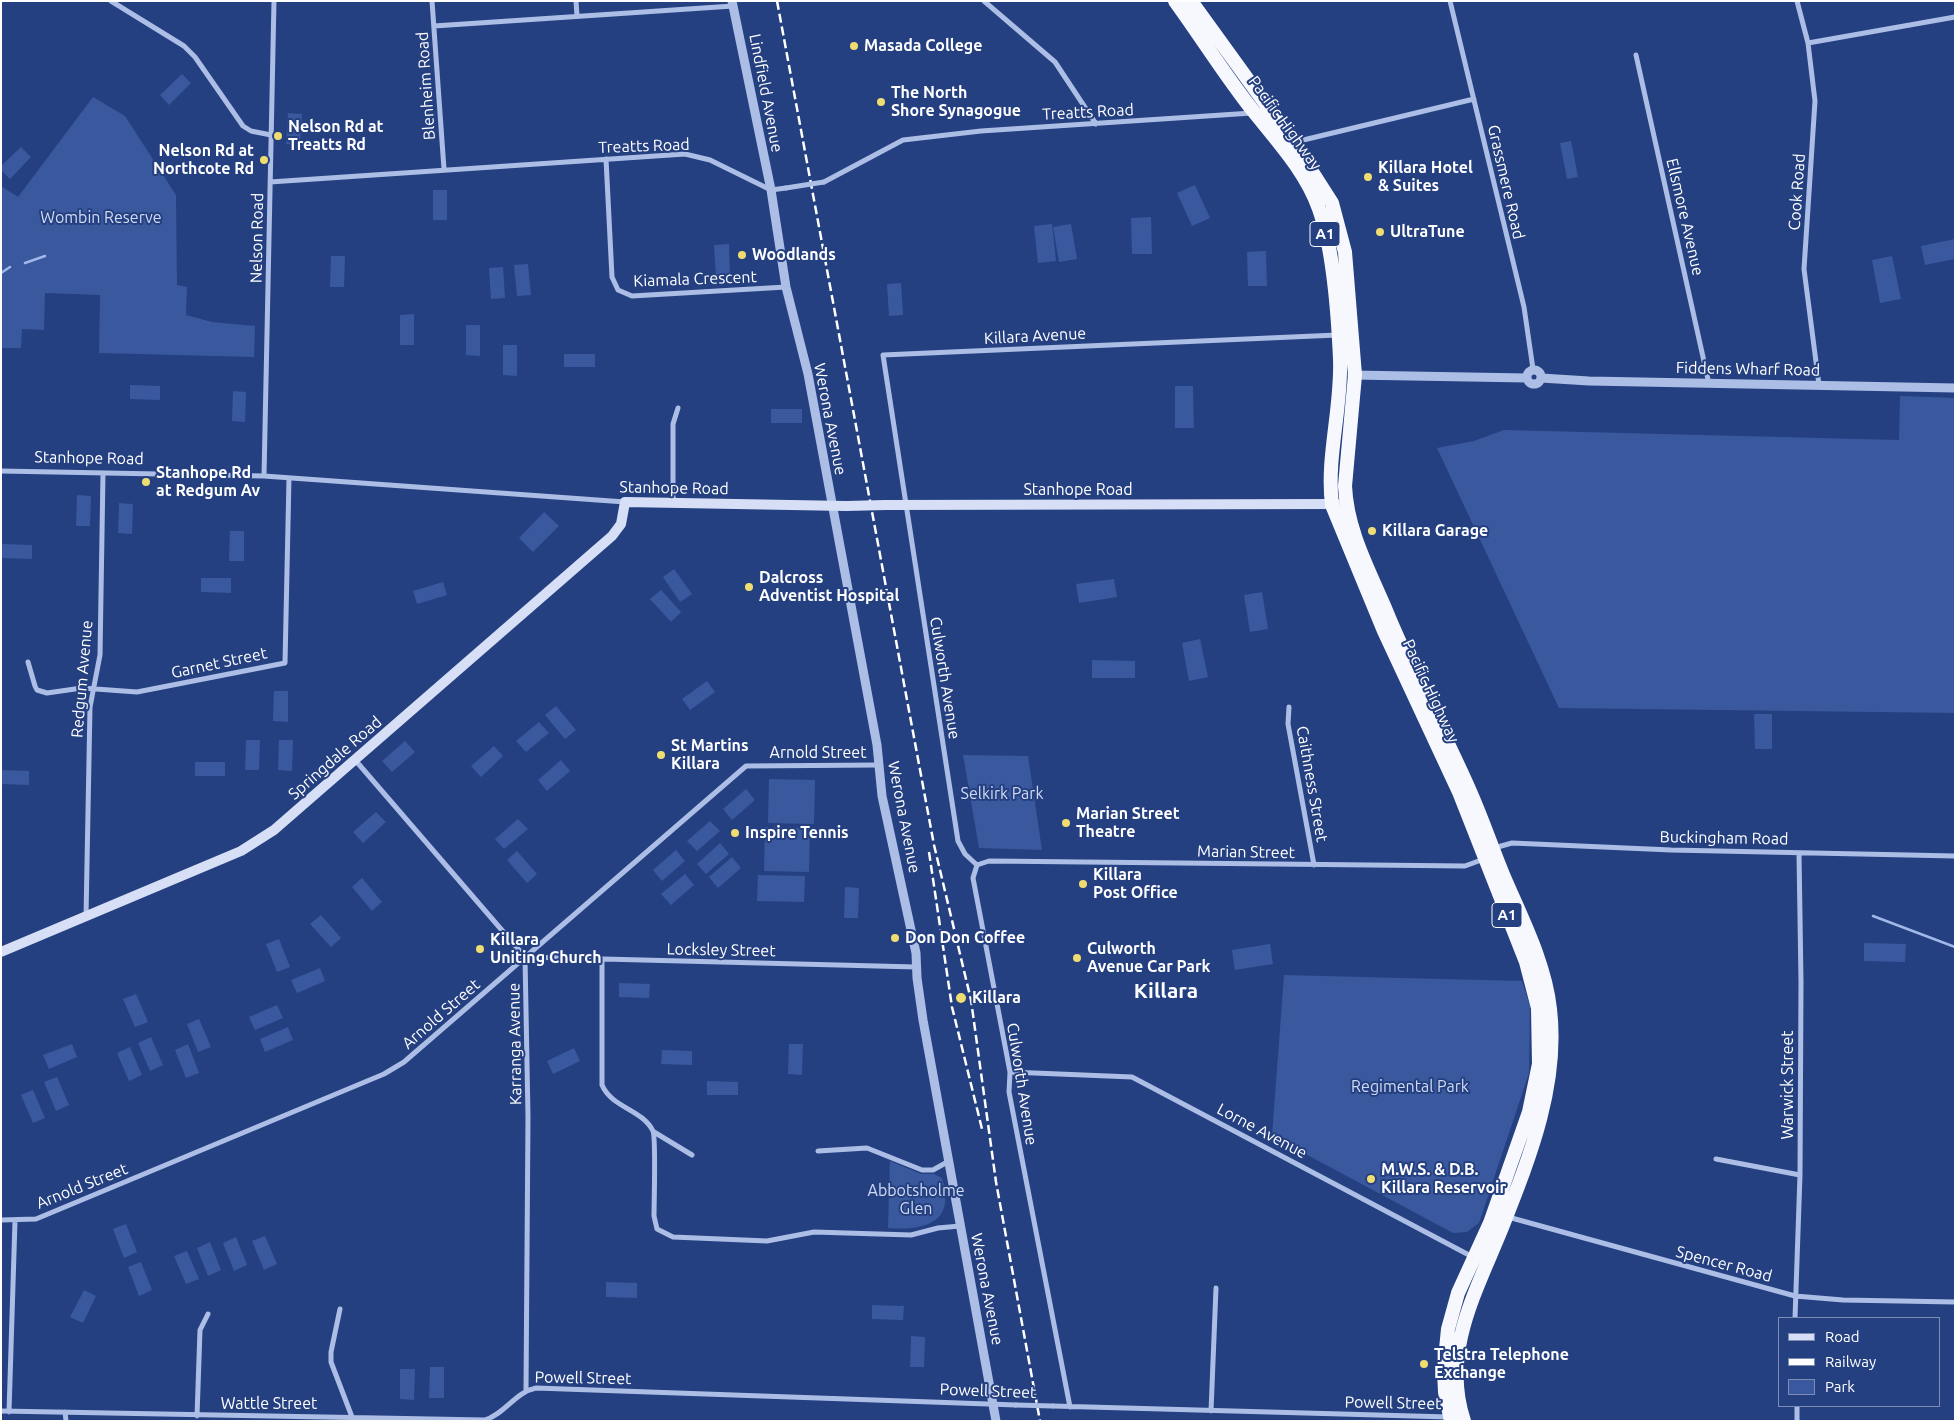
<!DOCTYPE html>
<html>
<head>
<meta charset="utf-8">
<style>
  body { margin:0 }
  #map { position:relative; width:1956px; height:1422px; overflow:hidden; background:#254080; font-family:Ubuntu,sans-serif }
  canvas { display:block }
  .frame { position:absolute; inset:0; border:2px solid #fff; pointer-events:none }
  .legend { position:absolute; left:1778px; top:1317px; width:162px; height:90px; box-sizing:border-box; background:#254080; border:1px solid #7c8cb3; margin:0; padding:6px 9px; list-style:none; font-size:15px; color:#fff }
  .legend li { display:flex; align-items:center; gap:10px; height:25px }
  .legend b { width:25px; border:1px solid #7c8cb3 }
</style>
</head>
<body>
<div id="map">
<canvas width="1956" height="1422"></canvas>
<div class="frame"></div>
<ul class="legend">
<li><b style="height:6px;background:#d6dff6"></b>Road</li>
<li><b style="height:6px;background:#fff"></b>Railway</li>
<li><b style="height:14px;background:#3a589e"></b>Park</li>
</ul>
</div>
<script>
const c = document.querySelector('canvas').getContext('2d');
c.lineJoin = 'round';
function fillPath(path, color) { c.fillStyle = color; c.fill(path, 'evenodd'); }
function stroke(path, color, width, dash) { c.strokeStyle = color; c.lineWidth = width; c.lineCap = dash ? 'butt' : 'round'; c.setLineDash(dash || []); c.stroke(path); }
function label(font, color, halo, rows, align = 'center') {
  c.font = font + ' Ubuntu,sans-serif'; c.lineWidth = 4; c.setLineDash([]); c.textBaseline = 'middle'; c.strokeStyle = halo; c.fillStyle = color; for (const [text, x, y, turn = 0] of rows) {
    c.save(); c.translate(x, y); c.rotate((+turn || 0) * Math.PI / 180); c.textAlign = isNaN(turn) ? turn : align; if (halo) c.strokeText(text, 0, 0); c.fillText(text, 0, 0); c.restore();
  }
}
const green = new Path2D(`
  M 182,74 L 191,83 L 169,105 L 160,95 Z
  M 93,97 L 125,116 L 176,195 L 177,285 L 187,287 L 186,315 L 212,322 L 255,326 L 254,357 L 99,353 L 100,295 L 45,293 L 44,330 L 22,329 L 21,348 L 1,348 L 1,186 L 18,197 Z
  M 288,113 L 302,114 L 300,145 L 286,144 Z
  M 1571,141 L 1578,177 L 1567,179 L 1560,143 Z
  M 21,147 L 31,157 L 10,179 L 1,170 L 1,166 Z
  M 1195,185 L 1210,218 L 1192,226 L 1177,193 Z
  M 433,190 L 447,190 L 447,220 L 433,220 Z
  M 1151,217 L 1152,254 L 1132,254 L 1131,218 Z
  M 1052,224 L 1056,261 L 1038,263 L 1034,226 Z
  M 1071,224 L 1077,259 L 1059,262 L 1053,227 Z
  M 1955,239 L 1955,259 L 1925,265 L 1921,246 Z
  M 729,244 L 730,275 L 716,276 L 714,245 Z
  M 1266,251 L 1267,286 L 1248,286 L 1247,252 Z
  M 331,256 L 345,256 L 344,287 L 330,287 Z
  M 1892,256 L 1901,299 L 1880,303 L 1872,260 Z
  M 528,264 L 531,295 L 517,296 L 514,265 Z
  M 503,267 L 505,298 L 491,299 L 489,268 Z
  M 901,283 L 903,315 L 889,316 L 887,284 Z
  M 414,314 L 414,345 L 400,345 L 400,315 Z
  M 466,325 L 480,325 L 480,356 L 466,355 Z
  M 503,345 L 517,345 L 517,376 L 503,375 Z
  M 564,354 L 595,354 L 595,367 L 564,367 Z
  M 130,385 L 160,386 L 160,400 L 130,399 Z
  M 1175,386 L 1193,386 L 1194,428 L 1175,428 Z
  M 233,391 L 246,392 L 245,422 L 232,421 Z
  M 1900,396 L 1955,398 L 1955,713 L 1559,708 L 1437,448 L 1474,441 L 1504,430 L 1899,440 Z
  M 771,409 L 802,409 L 802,423 L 771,423 Z
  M 77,495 L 91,496 L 90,526 L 76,526 Z
  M 119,503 L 133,504 L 132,534 L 118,533 Z
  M 544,512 L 559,526 L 533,552 L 519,538 Z
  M 230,531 L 244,531 L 244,561 L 229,561 Z
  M 1,544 L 32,545 L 32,559 L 1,558 Z
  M 674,569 L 692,594 L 680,602 L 663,577 Z
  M 201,578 L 231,578 L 231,593 L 201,592 Z
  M 1114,579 L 1117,597 L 1079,603 L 1076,584 Z
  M 443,582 L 447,595 L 417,604 L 413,591 Z
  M 661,590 L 681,612 L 671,622 L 650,599 Z
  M 1262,592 L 1268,629 L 1250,632 L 1244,595 Z
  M 1200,639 L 1208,677 L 1189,681 L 1182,643 Z
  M 1092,660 L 1135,661 L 1135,678 L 1092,678 Z
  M 707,681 L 715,692 L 690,710 L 682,699 Z
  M 274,691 L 288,691 L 288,722 L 273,721 Z
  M 556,706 L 576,730 L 565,739 L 545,715 Z
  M 1754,714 L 1772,714 L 1772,749 L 1755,749 Z
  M 539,722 L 549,733 L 526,752 L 516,741 Z
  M 246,740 L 260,740 L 259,770 L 245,770 Z
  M 279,740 L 293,740 L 292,771 L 278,770 Z
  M 405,741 L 415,752 L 392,772 L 382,761 Z
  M 494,746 L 503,756 L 481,777 L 471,766 Z
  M 963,755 L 1028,756 L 1042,850 L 979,848 Z
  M 561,760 L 570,771 L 547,791 L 538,780 Z
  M 195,762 L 225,762 L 225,776 L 195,776 Z
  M 1,770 L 29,771 L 29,785 L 1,784 Z
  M 769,779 L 815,780 L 814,824 L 768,823 Z
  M 746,789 L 755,800 L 732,820 L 723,809 Z
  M 376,812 L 386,822 L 363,843 L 353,832 Z
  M 518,819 L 528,829 L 504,849 L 495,839 Z
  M 710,821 L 720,831 L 697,851 L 687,841 Z
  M 765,827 L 810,828 L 809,872 L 764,871 Z
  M 720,843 L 729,854 L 706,874 L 697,864 Z
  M 676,850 L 685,861 L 662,881 L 653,870 Z
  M 517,851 L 537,874 L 527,883 L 507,860 Z
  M 732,857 L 741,868 L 718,888 L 709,877 Z
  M 685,874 L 694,885 L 671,905 L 661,894 Z
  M 758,875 L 805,876 L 804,902 L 757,901 Z
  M 362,878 L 382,902 L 372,911 L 352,887 Z
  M 845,887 L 859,888 L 858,918 L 844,918 Z
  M 321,915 L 341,938 L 331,947 L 310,924 Z
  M 279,939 L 290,967 L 277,972 L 266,944 Z
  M 1864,943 L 1906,944 L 1905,962 L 1864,961 Z
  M 1270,944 L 1273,964 L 1235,970 L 1232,950 Z
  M 320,968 L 325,981 L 297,993 L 291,980 Z
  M 1284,975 L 1522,981 L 1530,1006 L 1529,1073 L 1479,1223 L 1467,1232 L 1453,1233 L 1272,1136 Z
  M 619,983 L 650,984 L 649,998 L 619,997 Z
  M 136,994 L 148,1022 L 135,1027 L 123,999 Z
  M 277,1005 L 283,1018 L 255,1030 L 249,1017 Z
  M 199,1019 L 211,1047 L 198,1052 L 187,1024 Z
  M 288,1027 L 293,1040 L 265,1052 L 260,1039 Z
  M 151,1037 L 163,1065 L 150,1071 L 138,1043 Z
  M 72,1044 L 77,1057 L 49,1069 L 43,1055 Z
  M 188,1044 L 199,1073 L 186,1078 L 175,1050 Z
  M 789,1044 L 803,1044 L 802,1075 L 788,1074 Z
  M 130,1047 L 142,1075 L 129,1081 L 117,1053 Z
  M 574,1048 L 580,1061 L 553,1074 L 547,1061 Z
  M 662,1050 L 692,1051 L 692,1065 L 661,1064 Z
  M 57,1077 L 69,1105 L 56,1111 L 44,1082 Z
  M 707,1081 L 738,1082 L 738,1095 L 707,1095 Z
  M 33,1090 L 45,1118 L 33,1123 L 21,1095 Z
  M 890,1161 L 921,1174 L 934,1174 L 942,1178 C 956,1222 926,1231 888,1228 Z
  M 126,1224 L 137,1252 L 124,1258 L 113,1229 Z
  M 265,1236 L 277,1264 L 264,1270 L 252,1241 Z
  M 236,1237 L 247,1265 L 234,1271 L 223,1243 Z
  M 210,1242 L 221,1270 L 208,1276 L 197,1248 Z
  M 187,1251 L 199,1279 L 186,1284 L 174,1256 Z
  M 141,1262 L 152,1290 L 139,1296 L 128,1267 Z
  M 606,1282 L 637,1283 L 637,1298 L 606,1297 Z
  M 84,1290 L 96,1296 L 83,1323 L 70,1317 Z
  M 872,1305 L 904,1306 L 903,1320 L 872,1319 Z
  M 911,1336 L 925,1337 L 924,1367 L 910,1367 Z
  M 430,1367 L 444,1367 L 444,1398 L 429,1398 Z
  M 400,1369 L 415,1369 L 414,1400 L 400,1399 Z`);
const stream = new Path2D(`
  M 25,263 L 45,256
  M 1,273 L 10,267
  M 1873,916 L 1955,947`);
const minor = new Path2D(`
  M 111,1 L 184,46 L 195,57 L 243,126 L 251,131 L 271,135
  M 432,1 L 444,169
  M 576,1 L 577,16
  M 984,1 L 1055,62 L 1096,124
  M 1450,1 L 1524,307 L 1533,369
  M 1797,1 L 1808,43 L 1815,101 L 1804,269 L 1819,385
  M 434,26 L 733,6
  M 1808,43 L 1955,17
  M 1636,55 L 1709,384
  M 1295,142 L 1474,99
  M 606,159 L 612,277 L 618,290 L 632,296 L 786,287
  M 270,182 L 685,154 L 710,160 L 771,190 L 786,188
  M 824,182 L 903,140 L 981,131 L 1252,113
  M 1,471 L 264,476 L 625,502
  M 264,476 L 274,1
  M 673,503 L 673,424 L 678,408
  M 28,662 L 35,686 L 37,690 L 47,693 L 82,688 L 137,692 L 285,663 L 289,478
  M 1289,707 L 1288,724 L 1314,865
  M 356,761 L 525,957 L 528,1117 L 526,1390
  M 1494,848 L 1512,843 L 1671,850 L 1955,856
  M 977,865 L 965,854 L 958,841 L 883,355 L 1337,335
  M 977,865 L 973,878 L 1010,1072 L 1009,1092 L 1070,1407
  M 977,865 L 989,861 L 1465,866 L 1484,859
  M 86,916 L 90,707 L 100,655 L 103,473
  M 525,957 L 916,967
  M 602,960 L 602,1085 C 612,1108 642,1109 653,1131 C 656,1138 654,1203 654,1216 L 657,1229 L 673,1237 L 767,1241 L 814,1232 L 911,1235 L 938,1228 L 960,1226
  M 1010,1072 L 1132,1077 L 1486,1264
  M 654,1132 L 692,1155
  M 818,1151 L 867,1148 L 922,1170 L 933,1170 L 949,1161
  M 1716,1159 L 1800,1175
  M 1508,1217 L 1795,1296 L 1843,1300 L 1955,1302
  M 1,1220 L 36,1219 L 384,1074 L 404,1062 L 746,766 L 878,765
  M 340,1309 L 331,1352 L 331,1362 L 352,1417
  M 1795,1318 L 1800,1175 L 1801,982 L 1799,853
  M 1053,1406 L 1449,1417
  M 1797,1406 L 1797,1421
  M 1,1411 L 485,1420 C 505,1414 515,1392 536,1388 L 1016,1405
  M 1211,1411 L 1216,1288
  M 9,1412 L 15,1221
  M 65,1412 L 66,1421
  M 197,1416 L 200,1330 L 208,1314`);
const tertiary = new Path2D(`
  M 732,1 L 771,190 L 786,287 L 808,374 L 877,745 L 882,796 L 916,953 L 917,978 L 923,1020 L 996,1421
  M1527 377a7 7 0 1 1 14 0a7 7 0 1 1-14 0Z
  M 1352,375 L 1527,378
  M 1541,378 L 1589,381 L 1955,388`);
const secondary = new Path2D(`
  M 886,505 L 1337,504
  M 1,952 L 241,851 L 274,830 L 612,536 L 621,524 L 625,502 L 846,506`);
const trunk = new Path2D(`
  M 1175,1 C 1202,38 1226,77 1254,112 C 1278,142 1306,172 1319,209 C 1334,251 1338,314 1340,359 C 1342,408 1326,457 1332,505 L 1384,631 L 1459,792 L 1526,962 L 1538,1008 L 1539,1064 L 1529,1112 L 1490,1223 L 1458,1293 L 1448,1329 L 1444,1370 L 1445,1392 L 1451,1421
  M 1191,1 L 1293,142 L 1332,203 L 1345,252 L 1355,375 L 1345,486 C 1347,530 1368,568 1385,608 C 1410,670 1442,728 1469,789 C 1482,818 1492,848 1504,877 C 1522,919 1545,963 1550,1009 C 1559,1086 1529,1159 1501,1230 C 1476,1292 1441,1352 1464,1421`);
const rail = new Path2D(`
  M 777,1 L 934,845 L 971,1000 L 996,1182 L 1040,1421
  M 929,852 L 952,1007 L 982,1129`);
const minorBridge = new Path2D(`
  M 786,188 L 824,182
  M 1016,1405 L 1053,1406`);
const secondaryBridge = new Path2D(`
  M 846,506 L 886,505`);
const markers = [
  [854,46,5,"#f0dd71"],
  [881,102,5,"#f0dd71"],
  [278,136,5,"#f0dd71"],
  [264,160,5,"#f0dd71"],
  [1368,177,5,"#f0dd71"],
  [1380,232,5,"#f0dd71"],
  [742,255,5,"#f0dd71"],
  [146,482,5,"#f0dd71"],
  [1372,531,5,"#f0dd71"],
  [749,587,5,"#f0dd71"],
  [661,755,5,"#f0dd71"],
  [1066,823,5,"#f0dd71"],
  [735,833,5,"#f0dd71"],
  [1083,884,5,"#f0dd71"],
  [895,938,5,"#f0dd71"],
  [480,949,5,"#f0dd71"],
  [1077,958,5,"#f0dd71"],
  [961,998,6,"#f0dd71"],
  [1371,1179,5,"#f0dd71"],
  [1424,1364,5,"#f0dd71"]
];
const shields = [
  [1325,234,30],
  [1507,915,30]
];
const shieldNames = [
  ["A1",1325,234],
  ["A1",1507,915]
];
const poiNames = [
  ["Masada College",864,46],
  ["The North",891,93],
  ["Shore Synagogue",891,111],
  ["Nelson Rd at",288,127],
  ["Treatts Rd",288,145],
  ["Nelson Rd at",254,151,"right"],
  ["Northcote Rd",254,169,"right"],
  ["Killara Hotel",1378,168],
  ["& Suites",1378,186],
  ["UltraTune",1390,232],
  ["Woodlands",752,255],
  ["Stanhope Rd",156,473],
  ["at Redgum Av",156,491],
  ["Killara Garage",1382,531],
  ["Dalcross",759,578],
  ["Adventist Hospital",759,596],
  ["St Martins",671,746],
  ["Killara",671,764],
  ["Marian Street",1076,814],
  ["Theatre",1076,832],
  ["Inspire Tennis",745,833],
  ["Killara",1093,875],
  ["Post Office",1093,893],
  ["Don Don Coffee",905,938],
  ["Killara",490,940],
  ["Uniting Church",490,958],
  ["Culworth",1087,949],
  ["Avenue Car Park",1087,967],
  ["Killara",972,998],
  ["M.W.S. & D.B.",1381,1170],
  ["Killara Reservoir",1381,1188],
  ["Telstra Telephone",1434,1355],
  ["Exchange",1434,1373]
];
const streetNames = [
  ["Blenheim Road",426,86,-94],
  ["Lindfield Avenue",766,93,79],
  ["Treatts Road",1088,112,-3],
  ["Pacific Highway",1285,123,54],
  ["Treatts Road",644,146,-2],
  ["Grassmere Road",1506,182,77],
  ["Cook Road",1797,192,-86],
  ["Ellsmore Avenue",1685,217,77],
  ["Nelson Road",257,238,-89],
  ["Kiamala Crescent",695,279,-2],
  ["Killara Avenue",1035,336,-3],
  ["Fiddens Wharf Road",1748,369,1],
  ["Werona Avenue",830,419,79],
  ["Stanhope Road",89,458,1],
  ["Stanhope Road",674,488,1],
  ["Stanhope Road",1078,490],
  ["Garnet Street",219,663,-12],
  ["Culworth Avenue",945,678,81],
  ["Redgum Avenue",82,679,-85],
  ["Pacific Highway",1431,691,65],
  ["Arnold Street",818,753],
  ["Springdale Road",335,758,-41],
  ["Caithness Street",1312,784,80],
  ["Werona Avenue",904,817,79],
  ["Buckingham Road",1724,838,1],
  ["Marian Street",1246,852,1],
  ["Locksley Street",721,950,1],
  ["Arnold Street",441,1014,-41],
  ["Karranga Avenue",515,1044,-91],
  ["Culworth Avenue",1022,1084,81],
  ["Warwick Street",1788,1085,-90],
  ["Lorne Avenue",1262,1131,28],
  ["Arnold Street",82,1186,-22],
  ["Spencer Road",1724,1264,15],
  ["Werona Avenue",987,1289,79],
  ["Powell Street",583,1378,1],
  ["Powell Street",988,1391,2],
  ["Powell Street",1393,1403,1],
  ["Wattle Street",269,1404]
];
const parkNames = [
  ["Wombin Reserve",101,218],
  ["Selkirk Park",1002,794],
  ["Regimental Park",1410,1087],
  ["Abbotsholme",916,1191],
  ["Glen",916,1209]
];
const districtNames = [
  ["Killara",1166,991]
];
fillPath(green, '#3a589e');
stroke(stream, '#a1b7e7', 2.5);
stroke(minor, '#acbee6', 5);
stroke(tertiary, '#acbee6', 9);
stroke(secondary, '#d6dff6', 10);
stroke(trunk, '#f6f8fe', 14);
stroke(rail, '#fff', 2.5, [9, 4]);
stroke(minorBridge, '#acbee6', 5);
stroke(secondaryBridge, '#d6dff6', 10);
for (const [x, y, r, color] of markers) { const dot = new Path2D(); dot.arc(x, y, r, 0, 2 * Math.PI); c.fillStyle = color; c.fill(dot); stroke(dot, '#254080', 2); }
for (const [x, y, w] of shields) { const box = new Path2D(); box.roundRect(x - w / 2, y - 12.5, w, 25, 4); c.fillStyle = '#254080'; c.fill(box); stroke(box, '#fff', 1); }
label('bold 15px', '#fff', null, shieldNames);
label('bold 16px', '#fff', '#254080', poiNames, 'left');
label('16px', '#fff', '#254080', streetNames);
label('16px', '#d0dbf5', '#254080', parkNames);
label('bold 21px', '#fff', '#254080', districtNames);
</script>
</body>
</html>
